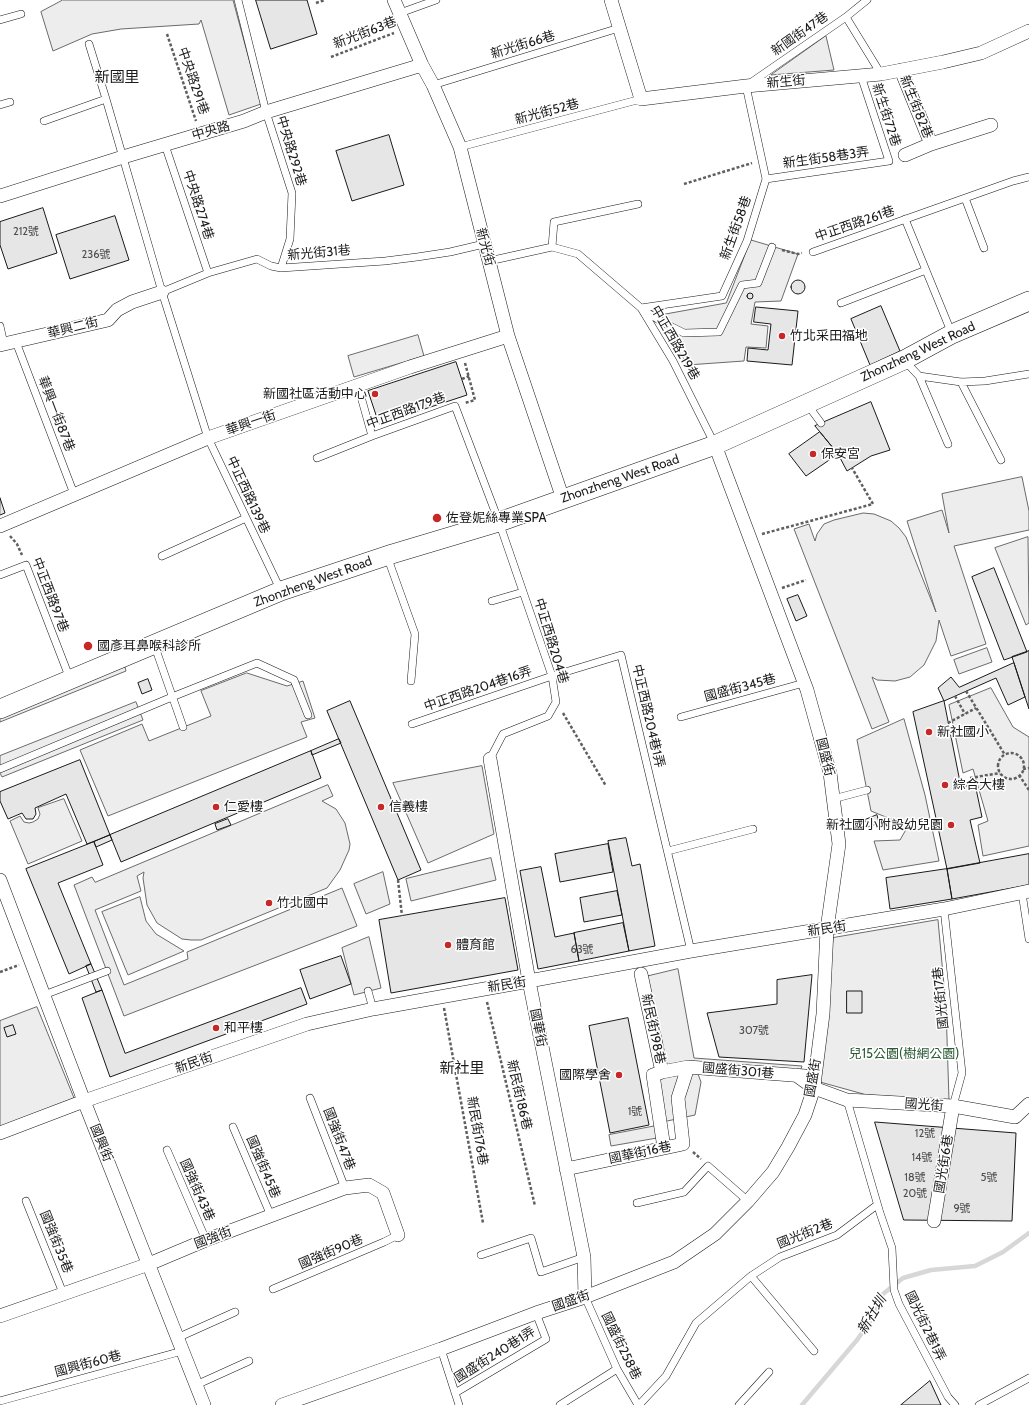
<!DOCTYPE html>
<html>
<head>
<meta charset="utf-8">
<style>
  body { margin:0 }
  canvas { display:block; background:#fff }
</style>
</head>
<body>
<canvas width="1029" height="1405"></canvas>
<script>
const c = document.querySelector('canvas').getContext('2d');
c.lineJoin = 'round';
function fillPath(path, color) { c.fillStyle = color; c.fill(path, 'evenodd'); }
function stroke(path, color, width, dash) { c.strokeStyle = color; c.lineWidth = width; c.lineCap = dash ? 'butt' : 'round'; c.setLineDash(dash || []); c.stroke(path); }
function label(font, color, halo, rows, align = 'center') {
  c.font = font + ' Cabin,"Noto Sans TC",sans-serif'; c.lineWidth = 3; c.setLineDash([]); c.textBaseline = 'middle'; c.strokeStyle = halo; c.fillStyle = color; for (const [text, x, y, turn = 0] of rows) {
    c.save(); c.translate(x, y); c.rotate((+turn || 0) * Math.PI / 180); c.textAlign = isNaN(turn) ? turn : align; if (halo) c.strokeText(text, 0, 0); c.fillText(text, 0, 0); c.restore();
  }
}
const built = new Path2D(`
  M 63,0 L 233,0 L 261,104 L 229,115 L 201,20 L 199,24 L 121,29 L 92,34 L 53,51 L 41,12 Z
  M 826,36 L 834,70 L 771,75 Z
  M 751,240 L 798,254 L 781,301 L 755,302 L 751,324 L 768,326 L 766,348 L 746,347 L 744,361 L 687,365 L 660,315 L 726,303 Z
  M 418,335 L 424,356 L 354,377 L 348,356 Z
  M 1022,477 L 1029,511 L 1029,530 L 954,546 L 986,644 L 951,656 L 939,620 L 936,641 L 924,665 L 910,677 L 895,681 L 877,680 L 872,677 L 889,722 L 872,729 L 794,529 L 809,524 L 815,541 L 817,534 L 824,524 L 834,520 L 863,513 L 874,514 L 891,521 L 899,528 L 906,537 L 936,612 L 907,521 L 942,510 L 949,533 L 942,494 Z
  M 1028,537 L 1029,623 L 1026,625 L 995,548 Z
  M 987,648 L 992,662 L 959,674 L 954,660 Z
  M 125,667 L 126,671 L 0,722 L 0,717 Z
  M 247,673 L 287,686 L 303,681 L 315,718 L 301,722 L 307,737 L 108,816 L 80,750 L 142,724 L 149,741 L 211,716 L 201,691 Z
  M 991,688 L 1013,727 L 1029,737 L 1029,846 L 983,856 L 978,825 L 988,821 L 973,769 L 963,773 L 949,705 Z
  M 136,702 L 143,720 L 2,777 L 0,773 L 0,756 Z
  M 904,719 L 925,795 L 939,861 L 883,870 L 874,841 L 900,840 L 908,826 L 871,811 L 857,740 Z
  M 482,766 L 494,834 L 428,863 L 393,783 Z
  M 328,785 L 333,796 L 322,801 L 336,809 L 345,823 L 350,844 L 349,850 L 340,870 L 327,888 L 201,940 L 191,940 L 182,939 L 157,923 L 147,905 L 143,878 L 144,872 L 137,876 L 141,891 L 95,910 L 124,985 L 188,959 L 187,952 L 342,888 L 357,926 L 124,1016 L 74,885 L 92,877 L 95,882 Z
  M 64,799 L 82,841 L 28,864 L 10,821 L 20,816 L 24,822 L 29,823 L 33,822 L 38,819 L 40,814 L 38,808 Z
  M 491,858 L 496,880 L 411,901 L 406,879 Z
  M 383,872 L 390,904 L 366,914 L 354,884 Z
  M 140,897 L 146,921 L 156,934 L 184,951 L 128,975 L 102,912 Z
  M 938,920 L 946,1007 L 949,1100 L 867,1095 L 820,1082 L 833,938 Z
  M 369,937 L 381,988 L 354,995 L 342,948 Z
  M 678,969 L 694,1058 L 802,1066 L 800,1072 L 695,1066 L 701,1082 L 695,1115 L 658,1123 L 648,1070 L 663,1066 L 645,977 Z
  M 37,1007 L 74,1098 L 0,1127 L 0,1021 Z
  M 656,1126 L 657,1138 L 611,1146 L 609,1135 Z`);
const stream = new Path2D(`
  M 802,1405 L 857,1340 L 873,1317 L 883,1294 L 903,1278 L 931,1270 L 975,1266 L 1003,1252 L 1029,1233`);
const building = new Path2D(`
  M 256,0 L 307,0 L 317,34 L 271,49 Z
  M 389,135 L 404,185 L 352,201 L 336,151 Z
  M 43,208 L 57,253 L 8,269 L 0,245 L 0,222 Z
  M 115,216 L 129,260 L 70,279 L 56,235 Z
  M791 287a7 7 0 1 1 14 0a7 7 0 1 1-14 0Z
  M747 296a3 3 0 1 1 6 0a3 3 0 1 1-6 0Z
  M 881,306 L 900,351 L 870,365 L 851,319 Z
  M 756,307 L 798,311 L 792,365 L 747,361 L 748,348 L 768,350 L 771,324 L 754,322 Z
  M 456,362 L 467,395 L 379,424 L 368,391 Z
  M 871,402 L 890,450 L 871,456 L 847,471 L 838,454 L 815,426 Z
  M 820,432 L 838,454 L 806,476 L 789,454 Z
  M 0,498 L 5,513 L 0,515 Z
  M 994,568 L 1027,652 L 1004,660 L 972,577 Z
  M 798,595 L 807,616 L 796,621 L 787,599 Z
  M 1029,651 L 1029,709 L 1012,657 Z
  M 1014,663 L 1025,697 L 1008,705 L 996,678 L 944,701 L 938,688 L 951,677 L 959,687 Z
  M 148,679 L 152,690 L 142,694 L 138,683 Z
  M 350,701 L 421,870 L 398,880 L 327,711 Z
  M 944,701 L 961,787 L 975,784 L 982,817 L 970,820 L 980,863 L 947,869 L 913,712 Z
  M 339,739 L 341,743 L 312,755 L 311,751 Z
  M 311,751 L 321,778 L 121,862 L 110,835 Z
  M 80,760 L 110,835 L 87,844 L 66,794 L 35,808 L 36,814 L 33,819 L 26,819 L 22,813 L 8,819 L 0,801 L 0,792 Z
  M 877,815 L 879,823 L 868,827 L 865,820 Z
  M 228,819 L 231,825 L 217,830 L 215,824 Z
  M 110,835 L 112,840 L 96,847 L 94,842 Z
  M 626,838 L 632,866 L 640,864 L 655,946 L 629,951 L 608,841 Z
  M 94,842 L 103,865 L 58,883 L 91,964 L 69,974 L 26,869 Z
  M 608,844 L 613,872 L 560,882 L 555,854 Z
  M 1029,854 L 1029,885 L 952,899 L 947,869 Z
  M 541,867 L 555,937 L 574,933 L 579,961 L 538,969 L 520,871 Z
  M 947,869 L 952,899 L 890,909 L 886,878 Z
  M 617,891 L 622,915 L 584,922 L 580,898 Z
  M 505,898 L 518,970 L 391,993 L 379,920 Z
  M 623,923 L 629,951 L 579,961 L 574,933 Z
  M 341,956 L 351,984 L 310,999 L 300,970 Z
  M 91,964 L 102,990 L 96,992 L 86,966 Z
  M 812,975 L 804,1062 L 719,1057 L 707,1013 L 777,1004 L 777,980 Z
  M 301,988 L 307,1004 L 110,1077 L 82,998 L 102,990 L 125,1053 Z
  M 847,991 L 862,991 L 862,1013 L 847,1013 Z
  M 628,1018 L 649,1125 L 610,1133 L 589,1026 Z
  M 13,1025 L 16,1034 L 7,1037 L 4,1028 Z
  M 875,1122 L 1016,1133 L 1012,1221 L 904,1220 Z
  M 930,1381 L 941,1405 L 901,1405 Z`);
const path = new Path2D(`
  M 316,3 L 325,0
  M 167,34 L 196,121
  M 331,57 L 394,33
  M 684,184 L 752,163
  M 782,250 L 798,254 L 802,253
  M 465,363 L 475,400 L 465,403
  M 462,379 L 469,376
  M 762,534 L 873,504 L 852,468
  M 10,536 L 17,544 L 22,555
  M 782,588 L 806,580
  M 966,691 L 1005,755
  M 955,696 L 965,714
  M 563,713 L 606,786
  M 948,723 L 976,708
  M998 766a13 13 0 1 1 26 0a13 13 0 1 1-26 0Z
  M 1023,769 L 1029,768
  M 1019,775 L 1029,790
  M 970,778 L 1000,773
  M 398,880 L 402,916
  M 0,972 L 19,965
  M 487,1002 L 535,1206
  M 444,1008 L 483,1223
  M 693,1152 L 701,1159`);
const service = new Path2D(`
  M 238,0 L 266,112 L 292,193 L 290,239 L 281,268
  M 400,13 L 436,0
  M 846,17 L 881,74
  M 0,20 L 21,14
  M 89,44 L 106,99 L 162,292 L 208,438 L 281,591
  M 433,85 L 619,28
  M 0,105 L 10,102
  M 44,121 L 106,99
  M 165,145 L 208,273
  M 460,147 L 641,99
  M 766,179 L 889,161 L 861,76
  M 965,198 L 984,248
  M 905,219 L 952,334
  M 552,247 L 554,222 L 638,204
  M 813,252 L 1013,181 L 1029,177
  M 489,261 L 552,247 L 578,254 L 641,308 L 673,361 L 715,445
  M 162,292 L 208,273 L 257,259 L 271,266 L 281,268 L 385,261 L 417,257 L 450,252 L 484,244
  M 841,303 L 926,270
  M 641,308 L 722,296 L 747,241 L 766,179 L 746,86 L 846,17 L 867,0
  M 643,310 L 664,323 L 684,333 L 719,332 L 742,285 L 758,283 L 772,247
  M 0,326 L 4,344
  M 16,342 L 74,494
  M 905,361 L 919,376 L 961,382 L 985,381 L 1029,374
  M 919,376 L 948,444
  M 961,382 L 1001,460
  M 358,386 L 372,436
  M 807,404 L 821,423
  M 317,458 L 372,436 L 455,406 L 499,522 L 552,676 L 556,702 L 548,716 L 503,734 L 490,759
  M 162,556 L 246,518
  M 387,556 L 415,634 L 411,681
  M 0,575 L 26,565 L 70,679
  M 492,601 L 523,592
  M 154,644 L 183,727
  M 681,717 L 804,683
  M 412,724 L 552,676 L 621,655 L 691,951
  M 0,769 L 172,697 L 257,663 L 294,680 L 308,715
  M 833,799 L 867,790
  M 668,851 L 753,829
  M 1022,893 L 1029,939
  M 944,909 L 962,1073 L 953,1106
  M 368,991 L 373,1009
  M 44,995 L 107,971
  M 310,1098 L 345,1188
  M 847,1100 L 880,1213 L 892,1248 L 894,1290 L 899,1304 L 948,1397 L 955,1405
  M 233,1127 L 271,1216
  M 167,1150 L 206,1240
  M 26,1201 L 63,1293
  M 637,1203 L 684,1192 L 708,1166 L 748,1201
  M 481,1255 L 531,1238 L 541,1272 L 584,1257
  M 273,1289 L 384,1242 L 398,1235
  M 585,1297 L 617,1369 L 638,1405
  M 177,1338 L 235,1312
  M 441,1349 L 459,1405
  M 814,1351 L 751,1276 L 780,1257 L 837,1235 L 877,1205
  M 196,1385 L 249,1361
  M 455,1393 L 546,1339 L 536,1313
  M 0,1401 L 182,1351
  M 560,1405 L 617,1369
  M 639,1405 L 666,1376 L 696,1323 L 751,1276
  M 739,1405 L 769,1372
  M 979,1405 L 1029,1378`);
const minor = new Path2D(`
  M 394,0 L 422,65 L 433,85 L 460,147 L 508,336 L 563,499
  M 611,0 L 641,99 L 746,86 L 881,74 L 943,62 L 981,53 L 1029,31
  M 901,70 L 931,144
  M 905,155 L 931,144 L 991,125
  M 0,196 L 123,157 L 244,121 L 266,112 L 422,65
  M 0,345 L 108,320 L 117,310 L 132,302 L 162,292
  M 0,526 L 208,438 L 410,367 L 508,336
  M 490,759 L 529,981 L 584,1257 L 585,1297
  M 0,880 L 84,1101 L 204,1405
  M 641,974 L 662,1072 L 653,1075 L 664,1148
  M 662,1072 L 688,1067 L 805,1076
  M 796,1075 L 814,1088 L 847,1100 L 953,1106 L 1015,1117 L 1029,1104
  M 0,1133 L 84,1101 L 307,1024 L 373,1009 L 529,981 L 691,951 L 944,909 L 1029,891
  M 566,1169 L 683,1144 L 678,1098 L 688,1067
  M 934,1221 L 953,1106
  M 0,1316 L 149,1264 L 206,1240 L 345,1188 L 369,1185 L 383,1193 L 398,1235
  M 282,1405 L 441,1349 L 536,1313 L 585,1297 L 674,1262 L 715,1234 L 748,1201 L 773,1172 L 788,1147 L 805,1115 L 814,1088 L 815,1077 L 823,1014 L 827,929 L 839,844 L 830,773 L 807,690 L 715,445`);
const secondary = new Path2D(`
  M 0,709 L 281,591 L 392,554 L 499,522 L 715,445 L 904,360 L 952,334 L 1029,301`);
const markers = [
  [782,336,4,"#c62828"],
  [375,394,4,"#c62828"],
  [813,454,4,"#c62828"],
  [437,518,5,"#c62828"],
  [88,646,5,"#c62828"],
  [929,732,4,"#c62828"],
  [945,785,4,"#c62828"],
  [216,807,4,"#c62828"],
  [381,807,4,"#c62828"],
  [951,825,4,"#c62828"],
  [269,903,4,"#c62828"],
  [448,945,4,"#c62828"],
  [216,1028,4,"#c62828"],
  [619,1075,4,"#c62828"]
];
const numberNames = [
  ["212號",26,232],
  ["236號",96,255],
  ["63號",582,950],
  ["307號",754,1031],
  ["1號",635,1112],
  ["12號",925,1134],
  ["14號",922,1158],
  ["18號",915,1178],
  ["5號",989,1178],
  ["20號",915,1194],
  ["9號",962,1209]
];
const streetNames = [
  ["新光街63巷",365,33,-21],
  ["新國街47巷",800,34,-35],
  ["新光街66巷",523,45,-17],
  ["中央路291巷",193,81,71],
  ["新生街",786,82,-5],
  ["新生街82巷",916,107,68],
  ["新光街52巷",547,112,-15],
  ["新生街72巷",886,115,72],
  ["中央路",211,131,-16],
  ["中央路292巷",291,151,73],
  ["新生街58巷3弄",826,158,-8],
  ["中央路274巷",198,205,72],
  ["中正西路261巷",855,224,-19],
  ["新生街58巷",736,228,-70],
  ["新光街",485,247,75],
  ["新光街31巷",319,253,-5],
  ["華興二街",73,328,-14],
  ["中正西路219巷",675,343,60],
  ["Zhonzheng West Road",918,352,-25],
  ["中正西路179巷",406,411,-20],
  ["華興一街87巷",56,414,69],
  ["華興一街",251,423,-19],
  ["Zhonzheng West Road",620,479,-19],
  ["中正西路139巷",248,495,65],
  ["Zhonzheng West Road",313,582,-20],
  ["中正西路97巷",50,595,69],
  ["中正西路204巷",551,641,73],
  ["國盛街345巷",740,688,-15],
  ["中正西路204巷16弄",478,689,-19],
  ["中正西路204巷1弄",648,716,77],
  ["國盛街",825,757,76],
  ["新民街",827,929,-9],
  ["新民街",507,985,-9],
  ["國光街17巷",941,998,-96],
  ["國華街",538,1028,79],
  ["新民街198巷",653,1029,78],
  ["新民街",194,1063,-19],
  ["國盛街301巷",738,1071,5],
  ["國盛街",813,1078,-80],
  ["新民街186巷",519,1095,77],
  ["國光街",924,1105,4],
  ["新民街176巷",477,1131,80],
  ["國強街47巷",339,1139,69],
  ["國興街",101,1143,68],
  ["國華街16巷",640,1153,-12],
  ["國光街6巷",944,1164,-81],
  ["國強街45巷",263,1167,67],
  ["國強街43巷",197,1190,66],
  ["國光街2巷",805,1234,-22],
  ["國強街",213,1238,-21],
  ["國強街35巷",56,1242,68],
  ["國強街90巷",331,1252,-23],
  ["國盛街",571,1301,-19],
  ["國光街2巷1弄",925,1326,64],
  ["國盛街258巷",621,1346,64],
  ["國盛街240巷1弄",495,1355,-32],
  ["國興街60巷",88,1364,-15]
];
const poiNames = [
  ["竹北采田福地",790,336],
  ["新國社區活動中心",367,394,"right"],
  ["保安宮",821,454],
  ["佐登妮絲專業SPA",446,518],
  ["國彥耳鼻喉科診所",97,646],
  ["新社國小",937,732],
  ["綜合大樓",953,785],
  ["仁愛樓",224,807],
  ["信義樓",389,807],
  ["新社國小附設幼兒園",943,825,"right"],
  ["竹北國中",277,903],
  ["體育館",456,945],
  ["和平樓",224,1028],
  ["國際學舍",611,1075,"right"]
];
const parkNames = [
  ["兒15公園(樹網公園)",904,1054]
];
const waterNames = [
  ["新社圳",872,1315,-59]
];
const quarterNames = [
  ["新國里",117,78],
  ["新社里",462,1069]
];
fillPath(built, '#ededed');
stroke(built, '#6a6a6a', 1);
stroke(stream, '#d7d7d7', 4.5);
fillPath(building, '#e6e6e6');
stroke(building, '#1a1a1a', 1);
stroke(service, '#1a1a1a', 8);
stroke(minor, '#1a1a1a', 14);
stroke(secondary, '#1a1a1a', 20);
stroke(path, '#5f5f5f', 2.5, [3, 2]);
stroke(service, '#fff', 7);
stroke(minor, '#fff', 13);
stroke(secondary, '#fff', 19);
for (const [x, y, r, color] of markers) { const dot = new Path2D(); dot.arc(x, y, r, 0, 2 * Math.PI); c.fillStyle = color; c.fill(dot); stroke(dot, '#fff', 1.5); }
label('11px', '#4d4d4d', null, numberNames);
label('13px', '#1a1a1a', '#fff', streetNames);
label('13px', '#1a1a1a', '#fff', poiNames, 'left');
label('13px', '#2b5a34', '#fff', parkNames);
label('italic 14px', '#1a1a1a', '#fff', waterNames);
label('15px', '#1a1a1a', '#fff', quarterNames);
</script>
</body>
</html>
